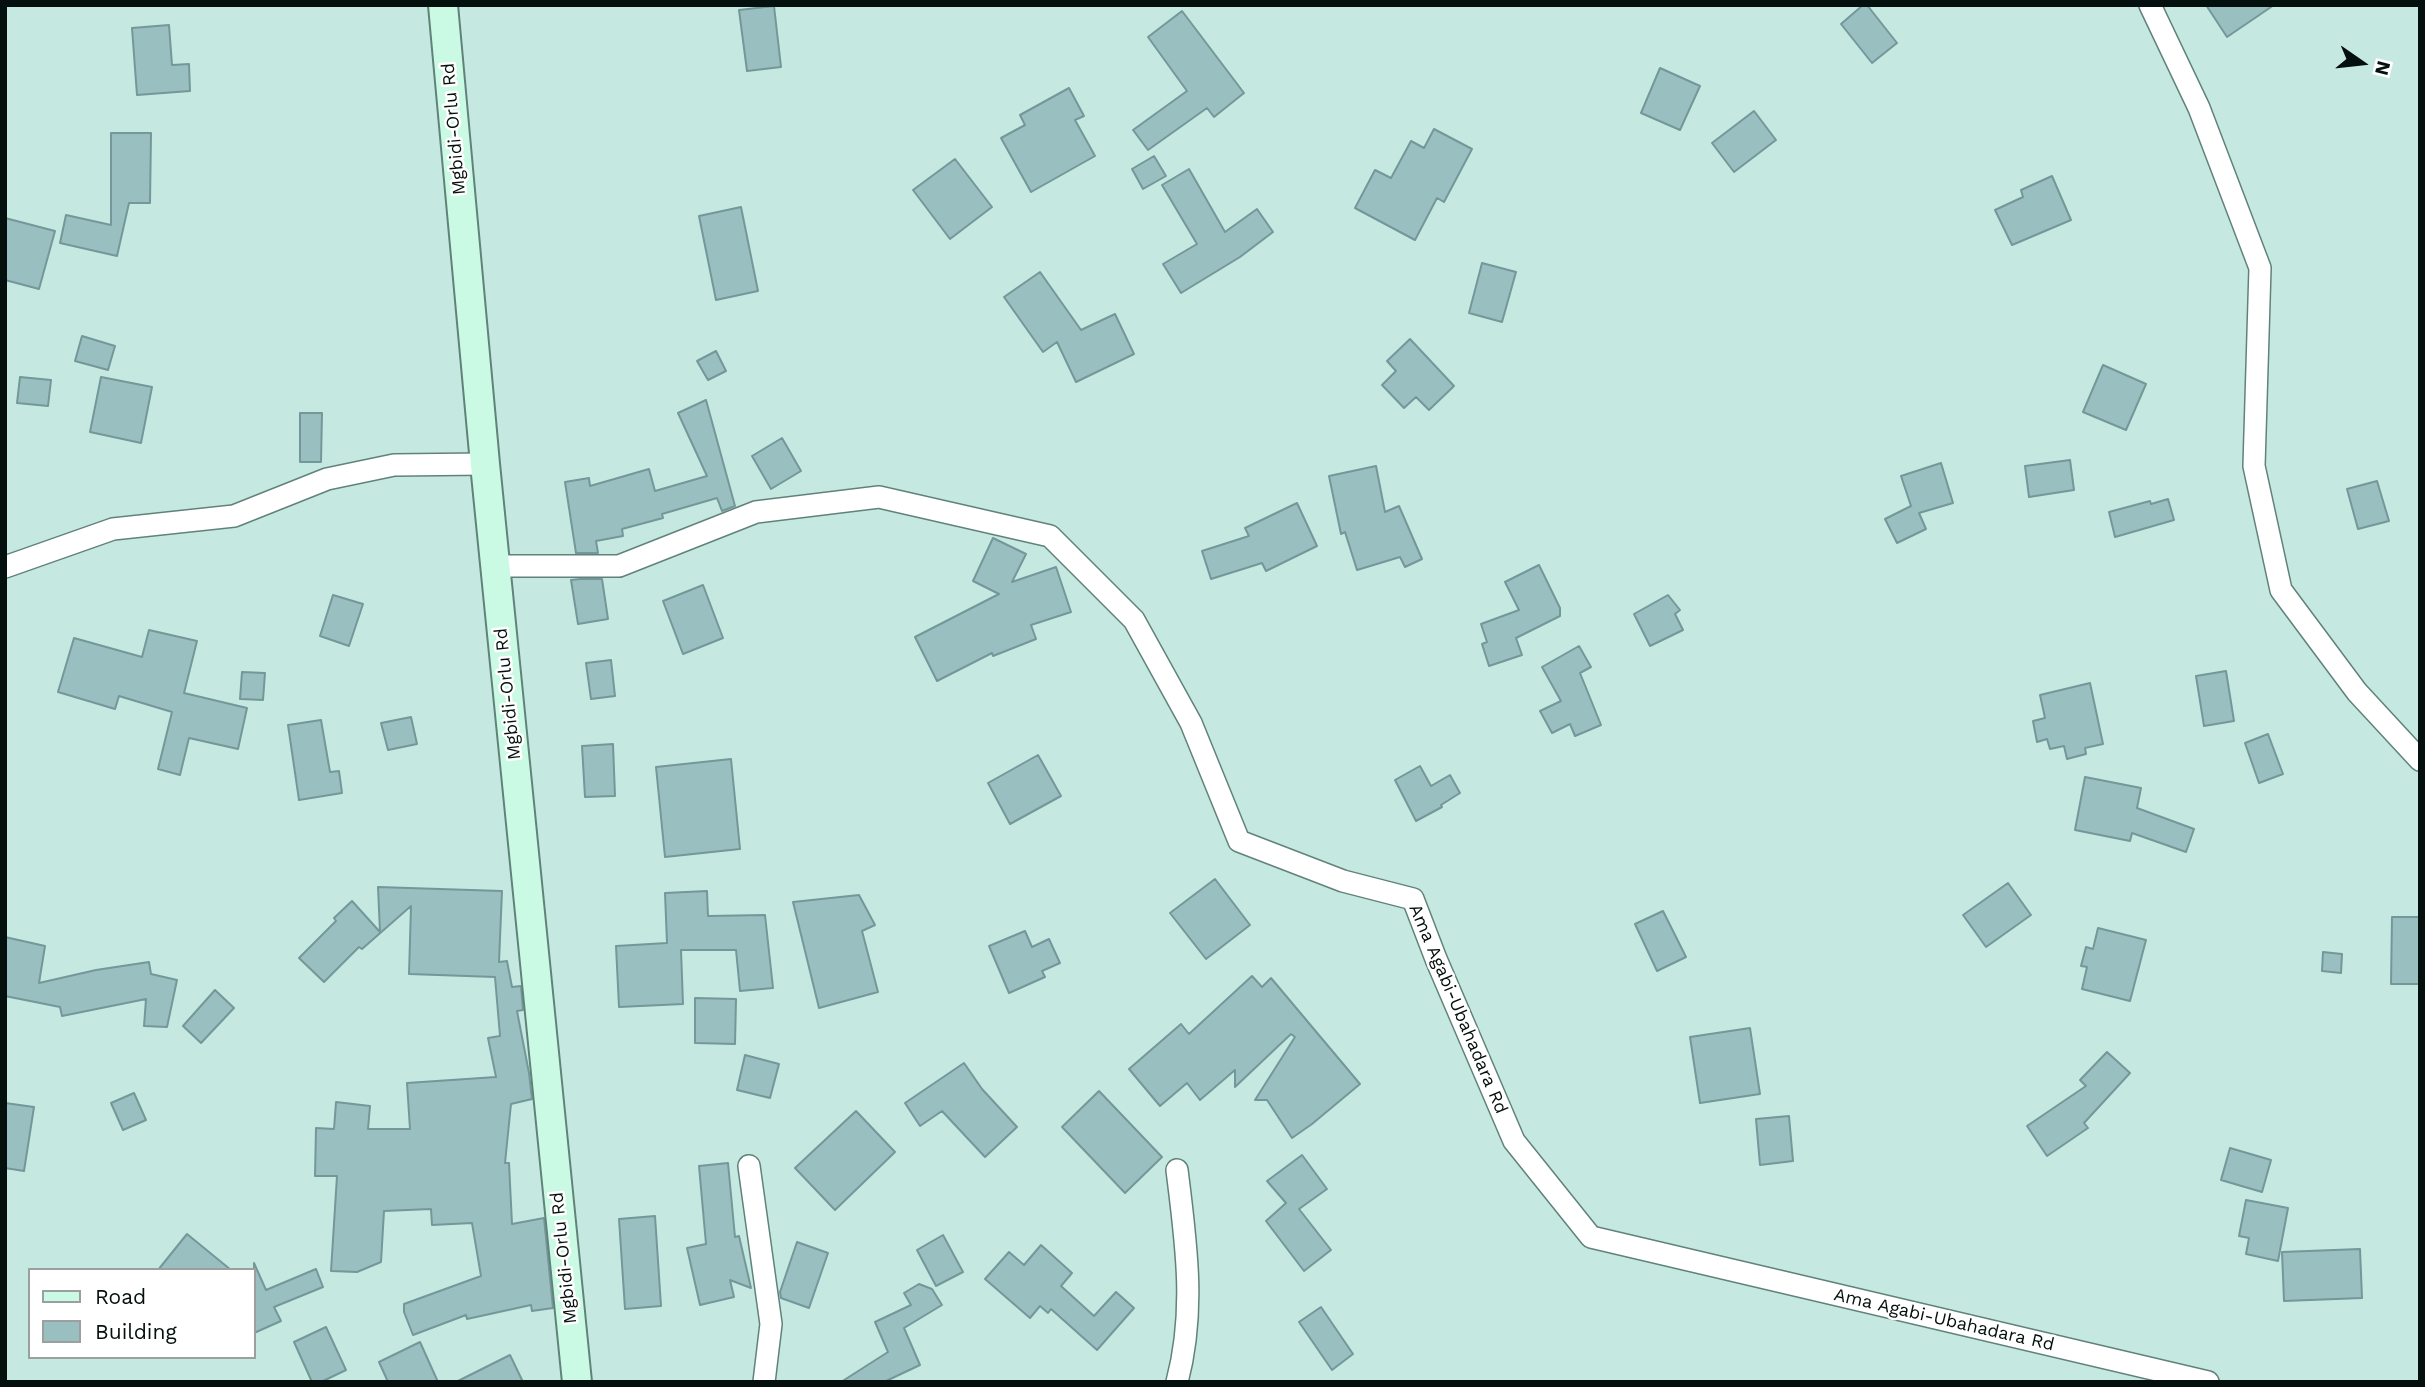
<!DOCTYPE html>
<html>
<head>
<meta charset="utf-8">
<style>
  body { margin:0 }
  #map { position:relative; width:2425px; height:1387px; overflow:hidden; background:#c5e9e0; font-family:"Work Sans",sans-serif }
  canvas { display:block }
  .frame { position:absolute; inset:0; border:7px solid #04100d; pointer-events:none }
  .legend { position:absolute; left:28px; top:1268px; width:228px; height:91px; box-sizing:border-box; background:#fff; border:2px solid #9b9f9e; margin:0; padding:9px 12px; list-style:none; font-size:21px; color:#04100d }
  .legend li { display:flex; align-items:center; gap:14px; height:35px }
  .legend b { width:35px; border:2px solid #9b9f9e }
  .north { position:absolute; left:2327px; top:28px; width:70px; height:70px; -webkit-text-stroke:5px #fff; paint-order:stroke; rotate:104deg; font-size:19px; font-weight:700; line-height:28px; text-align:center; color:#04100d }
  .north::after { content:''; display:block; margin:auto; width:24px; height:32px; background:#04100d; clip-path:polygon(50% 0,100% 100%,50% 72%,0 100%) }
</style>
</head>
<body>
<div id="map">
<canvas width="2425" height="1387"></canvas>
<div class="frame"></div>
<ul class="legend">
<li><b style="height:9px;background:#cafae3"></b>Road</li>
<li><b style="height:19px;background:#9abfc1"></b>Building</li>
</ul>
<div class="north">N</div>
</div>
<script>
const c = document.querySelector('canvas').getContext('2d');
c.lineJoin = 'round';
function fillPath(path, color) { c.fillStyle = color; c.fill(path, 'evenodd'); }
function stroke(path, color, width, dash) { c.strokeStyle = color; c.lineWidth = width; c.lineCap = dash ? 'butt' : 'round'; c.setLineDash(dash || []); c.stroke(path); }
function label(font, color, halo, rows, align = 'center') {
  c.font = font + ' "Work Sans",sans-serif'; c.lineWidth = 5; c.setLineDash([]); c.textBaseline = 'middle'; c.strokeStyle = halo; c.fillStyle = color; for (const [text, x, y, turn = 0] of rows) {
    c.save(); c.translate(x, y); c.rotate((+turn || 0) * Math.PI / 180); c.textAlign = isNaN(turn) ? turn : align; if (halo) c.strokeText(text, 0, 0); c.fillText(text, 0, 0); c.restore();
  }
}
const building = new Path2D(`
  M 1863,5 L 1867,5 L 1897,43 L 1872,63 L 1841,24 Z
  M 2206,5 L 2274,5 L 2227,37 Z
  M 774,6 L 781,67 L 747,71 L 739,10 Z
  M 1182,11 L 1244,93 L 1214,117 L 1207,108 L 1148,150 L 1133,130 L 1187,91 L 1148,37 Z
  M 169,25 L 172,65 L 189,64 L 190,91 L 137,95 L 132,28 Z
  M 1660,68 L 1700,86 L 1680,130 L 1641,113 Z
  M 1069,88 L 1084,116 L 1075,120 L 1095,156 L 1031,192 L 1001,138 L 1025,125 L 1020,115 Z
  M 1754,111 L 1776,140 L 1734,172 L 1712,143 Z
  M 1434,129 L 1472,149 L 1444,202 L 1437,198 L 1415,240 L 1355,208 L 1375,170 L 1391,178 L 1411,141 L 1424,148 Z
  M 111,133 L 151,133 L 150,203 L 129,203 L 117,256 L 60,243 L 66,215 L 111,225 Z
  M 1154,156 L 1166,176 L 1143,189 L 1132,169 Z
  M 955,159 L 992,207 L 950,239 L 913,190 Z
  M 1189,169 L 1225,232 L 1257,209 L 1273,232 L 1240,257 L 1181,293 L 1163,264 L 1197,244 L 1162,185 Z
  M 2052,176 L 2071,220 L 2012,245 L 1995,210 L 2023,197 L 2021,190 Z
  M 741,207 L 758,291 L 716,300 L 699,216 Z
  M 5,218 L 55,231 L 39,289 L 5,280 Z
  M 1482,263 L 1516,272 L 1502,322 L 1469,313 Z
  M 1040,272 L 1081,330 L 1115,314 L 1134,354 L 1076,382 L 1057,342 L 1043,352 L 1004,297 Z
  M 82,336 L 115,346 L 108,370 L 75,361 Z
  M 1410,339 L 1454,386 L 1429,410 L 1416,397 L 1404,408 L 1382,385 L 1396,371 L 1387,361 Z
  M 716,351 L 726,371 L 708,380 L 697,361 Z
  M 2103,365 L 2146,384 L 2126,430 L 2083,412 Z
  M 20,377 L 51,380 L 48,406 L 17,403 Z
  M 101,377 L 152,387 L 141,443 L 90,432 Z
  M 706,400 L 735,506 L 722,511 L 717,498 L 662,514 L 663,518 L 622,529 L 623,536 L 596,541 L 598,553 L 576,553 L 565,482 L 589,478 L 590,486 L 649,469 L 655,491 L 707,476 L 678,413 Z
  M 300,413 L 322,413 L 321,462 L 300,462 Z
  M 782,438 L 801,471 L 771,489 L 752,456 Z
  M 2070,460 L 2074,490 L 2029,497 L 2025,466 Z
  M 1941,463 L 1953,503 L 1919,513 L 1926,529 L 1897,543 L 1885,519 L 1911,506 L 1901,476 Z
  M 1376,466 L 1385,512 L 1399,506 L 1422,559 L 1405,567 L 1400,557 L 1357,570 L 1345,532 L 1341,534 L 1329,476 Z
  M 2377,481 L 2389,521 L 2358,529 L 2347,489 Z
  M 2168,499 L 2174,520 L 2115,537 L 2109,512 L 2150,501 L 2151,504 Z
  M 1297,503 L 1317,546 L 1266,571 L 1262,563 L 1211,579 L 1202,551 L 1249,536 L 1245,528 Z
  M 993,538 L 1026,554 L 1012,582 L 1056,567 L 1071,612 L 1031,625 L 1036,639 L 993,656 L 992,653 L 937,681 L 915,637 L 999,594 L 973,581 Z
  M 1539,565 L 1560,608 L 1560,616 L 1516,638 L 1522,655 L 1489,666 L 1482,644 L 1487,642 L 1481,624 L 1519,610 L 1505,582 Z
  M 580,579 L 602,579 L 608,619 L 578,624 L 571,580 Z
  M 703,585 L 723,638 L 683,654 L 663,601 Z
  M 333,595 L 363,604 L 349,646 L 320,636 Z
  M 1668,595 L 1680,610 L 1675,614 L 1683,630 L 1650,646 L 1634,614 Z
  M 149,630 L 197,641 L 184,693 L 247,708 L 238,749 L 189,738 L 180,775 L 158,769 L 172,712 L 119,696 L 115,709 L 58,692 L 74,638 L 142,657 Z
  M 1579,646 L 1591,667 L 1580,673 L 1601,725 L 1575,736 L 1570,724 L 1552,733 L 1540,711 L 1561,701 L 1542,667 Z
  M 611,660 L 615,696 L 591,699 L 586,663 Z
  M 2226,671 L 2234,721 L 2204,726 L 2196,676 Z
  M 242,672 L 265,673 L 263,700 L 240,699 Z
  M 2090,683 L 2103,744 L 2085,748 L 2086,754 L 2067,759 L 2064,746 L 2050,749 L 2047,739 L 2037,742 L 2033,721 L 2045,718 L 2040,695 Z
  M 411,717 L 417,744 L 388,750 L 381,723 Z
  M 321,720 L 330,772 L 339,771 L 342,793 L 299,800 L 288,725 Z
  M 2268,734 L 2283,774 L 2259,783 L 2245,743 Z
  M 613,744 L 615,796 L 585,797 L 582,746 Z
  M 1038,755 L 1061,796 L 1010,824 L 988,783 Z
  M 731,759 L 740,849 L 665,857 L 656,767 Z
  M 1420,766 L 1431,786 L 1450,775 L 1460,793 L 1441,805 L 1442,807 L 1416,821 L 1395,780 Z
  M 2085,777 L 2141,788 L 2137,808 L 2194,829 L 2186,852 L 2132,833 L 2130,841 L 2075,830 Z
  M 1215,879 L 1250,925 L 1206,959 L 1170,913 Z
  M 2008,883 L 2031,915 L 1986,947 L 1963,915 Z
  M 378,887 L 502,891 L 499,962 L 507,961 L 512,987 L 521,986 L 523,1010 L 517,1011 L 529,1073 L 532,1099 L 511,1104 L 505,1163 L 509,1163 L 512,1224 L 544,1218 L 553,1308 L 532,1311 L 531,1305 L 467,1319 L 466,1315 L 413,1335 L 404,1312 L 404,1304 L 481,1276 L 472,1223 L 432,1225 L 431,1209 L 384,1211 L 381,1262 L 357,1272 L 331,1271 L 337,1176 L 315,1176 L 316,1128 L 334,1129 L 336,1102 L 370,1106 L 368,1129 L 410,1129 L 407,1083 L 496,1077 L 488,1038 L 500,1036 L 495,977 L 409,974 L 411,906 L 362,949 L 359,947 L 324,982 L 299,958 L 336,921 L 334,918 L 352,901 L 380,932 Z
  M 707,891 L 708,916 L 765,915 L 773,988 L 740,991 L 736,950 L 681,950 L 683,1004 L 619,1007 L 616,946 L 667,943 L 665,893 Z
  M 859,895 L 875,925 L 862,931 L 878,992 L 819,1008 L 793,902 Z
  M 1663,911 L 1686,957 L 1657,971 L 1635,924 Z
  M 2392,917 L 2420,917 L 2420,984 L 2391,984 Z
  M 2098,928 L 2146,940 L 2130,1001 L 2082,989 L 2087,967 L 2081,966 L 2086,947 L 2093,949 Z
  M 1025,931 L 1032,947 L 1049,939 L 1060,963 L 1042,971 L 1045,977 L 1009,993 L 989,946 Z
  M 5,937 L 45,946 L 39,983 L 96,970 L 149,962 L 151,974 L 177,980 L 167,1027 L 144,1026 L 146,999 L 62,1016 L 60,1007 L 5,996 Z
  M 2323,952 L 2342,954 L 2341,973 L 2322,971 Z
  M 1252,976 L 1262,987 L 1271,978 L 1360,1084 L 1312,1124 L 1292,1138 L 1267,1100 L 1255,1100 L 1295,1037 L 1291,1034 L 1235,1087 L 1235,1070 L 1200,1100 L 1187,1083 L 1160,1106 L 1129,1069 L 1181,1024 L 1189,1034 Z
  M 215,990 L 234,1008 L 201,1043 L 183,1026 Z
  M 695,998 L 736,999 L 735,1044 L 695,1043 Z
  M 1750,1028 L 1760,1094 L 1700,1103 L 1690,1037 Z
  M 2107,1052 L 2130,1073 L 2084,1123 L 2088,1128 L 2047,1156 L 2027,1126 L 2086,1086 L 2080,1080 Z
  M 745,1055 L 779,1064 L 770,1098 L 737,1090 Z
  M 964,1063 L 982,1089 L 1017,1127 L 985,1157 L 942,1111 L 920,1126 L 905,1103 Z
  M 1099,1091 L 1162,1157 L 1125,1193 L 1062,1127 Z
  M 134,1093 L 146,1120 L 123,1130 L 111,1103 Z
  M 5,1103 L 34,1107 L 24,1171 L 5,1168 Z
  M 856,1111 L 895,1152 L 835,1210 L 795,1168 Z
  M 1789,1116 L 1793,1161 L 1760,1165 L 1756,1119 Z
  M 2230,1148 L 2271,1160 L 2262,1192 L 2221,1180 Z
  M 1302,1155 L 1327,1189 L 1299,1209 L 1331,1250 L 1304,1271 L 1266,1221 L 1286,1203 L 1267,1181 Z
  M 728,1163 L 735,1237 L 739,1236 L 751,1288 L 730,1280 L 734,1297 L 700,1305 L 687,1248 L 706,1244 L 699,1166 Z
  M 2246,1200 L 2288,1208 L 2278,1261 L 2246,1254 L 2249,1238 L 2239,1236 Z
  M 655,1216 L 661,1306 L 625,1309 L 619,1219 Z
  M 187,1234 L 231,1270 L 158,1270 Z
  M 943,1235 L 963,1272 L 936,1286 L 917,1250 Z
  M 797,1242 L 828,1253 L 809,1308 L 781,1298 L 780,1292 Z
  M 1041,1245 L 1072,1273 L 1061,1286 L 1094,1316 L 1116,1292 L 1134,1308 L 1097,1350 L 1051,1309 L 1048,1313 L 1040,1306 L 1030,1318 L 985,1279 L 1009,1252 L 1024,1265 Z
  M 2360,1249 L 2362,1298 L 2284,1301 L 2282,1252 Z
  M 254,1263 L 266,1290 L 316,1269 L 323,1287 L 274,1307 L 281,1321 L 254,1333 Z
  M 919,1284 L 932,1289 L 942,1305 L 904,1328 L 920,1365 L 884,1382 L 841,1382 L 888,1352 L 875,1322 L 911,1305 L 904,1293 Z
  M 1321,1307 L 1353,1354 L 1332,1370 L 1299,1322 Z
  M 326,1327 L 346,1370 L 321,1382 L 312,1382 L 294,1342 Z
  M 420,1342 L 438,1382 L 388,1382 L 379,1362 Z
  M 510,1355 L 523,1382 L 456,1382 Z`);
const minor = new Path2D(`
  M 2150,5 L 2199,108 L 2260,268 L 2254,466 L 2281,590 L 2357,692 L 2420,760
  M 495,566 L 619,566 L 756,512 L 879,497 L 1050,536 L 1134,620 L 1191,723 L 1239,841 L 1343,881 L 1413,899 L 1436,959 L 1514,1141 L 1591,1237 L 2208,1382
  M 5,567 L 113,529 L 234,516 L 327,479 L 394,465 L 485,464
  M 749,1166 L 771,1324 L 764,1382
  M 1177,1382 C 1196,1311 1186,1242 1177,1170`);
const secondary = new Path2D(`
  M 443,5 L 485,464 L 577,1382`);
const streetNames = [
  ["Mgbidi-Orlu Rd",454,129,-95],
  ["Mgbidi-Orlu Rd",508,694,-96],
  ["Ama Agabi-Ubahadara Rd",1458,1009,67],
  ["Mgbidi-Orlu Rd",564,1258,-96],
  ["Ama Agabi-Ubahadara Rd",1944,1320,13]
];
fillPath(building, '#9abfc1');
stroke(building, '#749799', 2);
stroke(minor, '#61827a', 24);
stroke(secondary, '#61827a', 32);
stroke(minor, '#fff', 21);
stroke(secondary, '#cafae3', 28);
label('18px', '#04100d', '#fff', streetNames);
</script>
</body>
</html>
